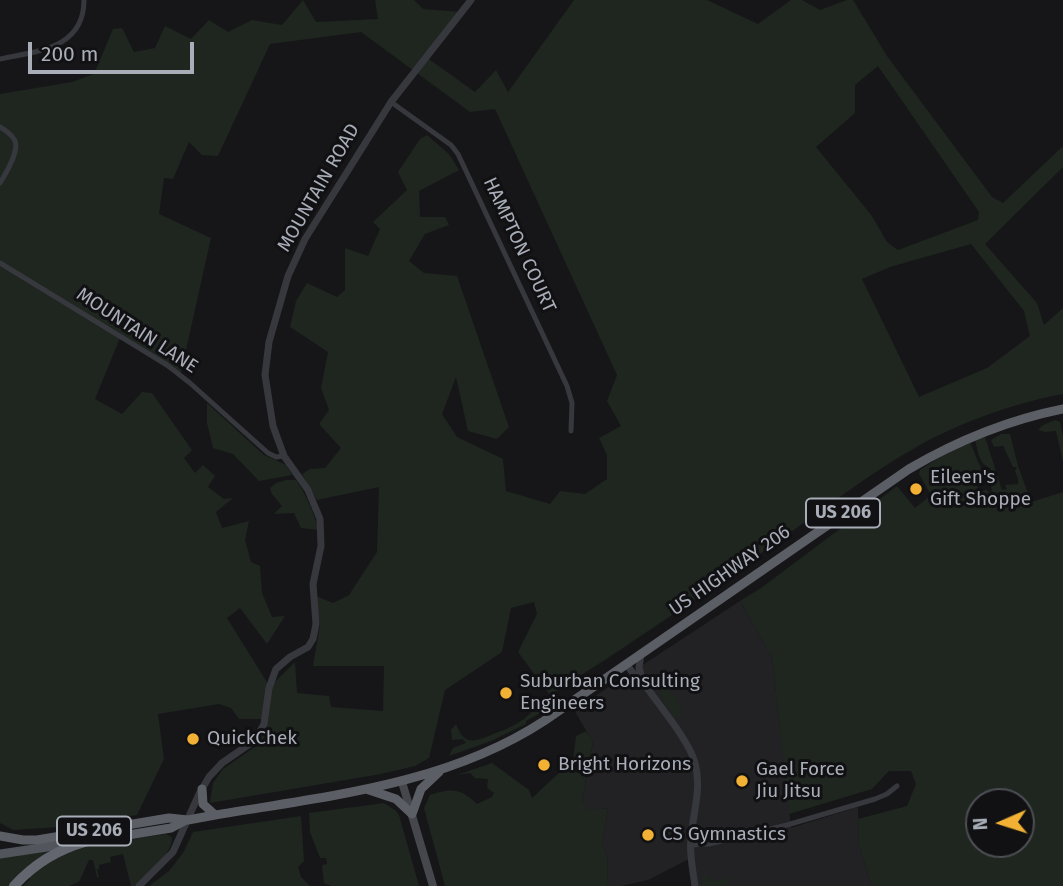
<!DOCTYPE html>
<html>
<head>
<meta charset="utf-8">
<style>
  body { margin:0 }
  #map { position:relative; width:1063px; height:886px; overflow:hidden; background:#161618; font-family:"Fira Sans",sans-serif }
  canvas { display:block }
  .north { position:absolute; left:965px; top:788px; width:70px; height:70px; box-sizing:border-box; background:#111113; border:2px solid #4d4f55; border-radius:50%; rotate:267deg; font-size:19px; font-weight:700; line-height:28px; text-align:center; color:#a8adb8 }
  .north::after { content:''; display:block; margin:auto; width:24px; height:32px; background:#f2b134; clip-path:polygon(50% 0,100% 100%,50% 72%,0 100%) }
  .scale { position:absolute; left:28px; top:42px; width:166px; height:32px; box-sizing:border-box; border:4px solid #a8adb8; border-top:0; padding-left:9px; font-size:21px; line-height:24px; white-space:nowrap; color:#a8adb8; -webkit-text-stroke:5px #111113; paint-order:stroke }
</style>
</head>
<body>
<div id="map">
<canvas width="1063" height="886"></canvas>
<div class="north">N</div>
<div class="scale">200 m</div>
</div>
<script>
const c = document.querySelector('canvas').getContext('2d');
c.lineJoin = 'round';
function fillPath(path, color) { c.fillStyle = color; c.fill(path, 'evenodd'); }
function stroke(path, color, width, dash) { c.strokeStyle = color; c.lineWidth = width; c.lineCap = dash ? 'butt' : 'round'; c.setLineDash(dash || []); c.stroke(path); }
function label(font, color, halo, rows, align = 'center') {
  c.font = font + ' "Fira Sans",sans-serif'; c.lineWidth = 6; c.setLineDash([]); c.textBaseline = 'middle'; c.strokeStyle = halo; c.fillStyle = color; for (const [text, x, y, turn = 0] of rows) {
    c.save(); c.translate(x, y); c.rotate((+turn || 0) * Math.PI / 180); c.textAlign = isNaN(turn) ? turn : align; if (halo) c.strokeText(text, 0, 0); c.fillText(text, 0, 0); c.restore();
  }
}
const built = new Path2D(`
  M 740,601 L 772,657 L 791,828 L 858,807 L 859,846 L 872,886 L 698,886 L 693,857 L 648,880 L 621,886 L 608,886 L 607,856 L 602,844 L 608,808 L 587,811 L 582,801 L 593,742 L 574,710 Z`);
const green = new Path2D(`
  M 303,0 L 316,22 L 378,19 L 375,0 L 414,0 L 423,9 L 461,12 L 426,57 L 475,92 L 496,70 L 508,92 L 574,0 L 707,0 L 758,24 L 791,0 L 802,0 L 820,10 L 847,0 L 853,0 L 887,56 L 992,197 L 1003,203 L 1063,146 L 1063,167 L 985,244 L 1037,303 L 1044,325 L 1063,308 L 1063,394 C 1019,402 973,418 933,438 C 877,467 826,508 774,544 C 700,596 627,647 550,695 L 518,652 L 537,614 L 534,602 L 511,608 L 502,652 L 445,690 L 429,758 L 415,766 L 381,774 L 210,803 L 213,783 L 223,769 L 259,744 L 268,719 L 239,719 L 231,708 L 219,704 L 158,714 L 164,759 L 137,815 L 60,827 L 13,830 L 0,823 L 0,94 L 72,82 L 94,74 L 113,29 L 122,28 L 134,52 L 155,48 L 165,26 L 191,39 L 209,20 L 228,32 L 252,20 L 282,25 ZM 361,32 L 470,112 L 495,109 L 617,375 L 607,401 L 621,426 L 599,438 L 607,455 L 607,479 L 585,494 L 560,491 L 550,504 L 506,491 L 503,459 L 457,437 L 442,414 L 456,377 L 468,431 L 497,439 L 509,427 L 457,276 L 424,273 L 409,261 L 425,234 L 449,225 L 445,217 L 420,217 L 419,191 L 459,170 L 449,154 L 427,135 L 420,139 L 398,172 L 407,190 L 373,222 L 380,229 L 368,256 L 345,248 L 345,290 L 337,297 L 307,283 L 296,301 L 290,327 L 328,352 L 321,388 L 329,410 L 319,424 L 341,448 L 325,468 L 310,469 L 302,474 L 317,500 L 379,487 L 377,552 L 349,595 L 333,603 L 316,596 L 320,625 L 313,666 L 384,666 L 383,711 L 331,707 L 329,696 L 297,693 L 295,662 L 270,687 L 227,618 L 240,608 L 267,644 L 285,616 L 272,617 L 262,593 L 260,566 L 251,562 L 245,540 L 249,521 L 222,528 L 216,512 L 233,498 L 224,499 L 208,487 L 215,476 L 203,465 L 195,473 L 184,458 L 192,450 L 152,393 L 142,392 L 122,414 L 95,399 L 120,338 L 180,377 L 211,238 L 159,214 L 164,178 L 173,179 L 189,142 L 202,155 L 218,156 L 270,44 ZM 878,66 L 979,212 L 978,220 L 898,250 L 887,242 L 872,216 L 816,147 L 855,113 L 855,85 ZM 971,244 L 1024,311 L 1030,336 L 987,368 L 919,397 L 862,279 L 890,267 Z
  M 207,403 L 264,455 L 286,465 L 292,475 L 259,481 L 233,454 L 213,448 L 207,423 Z
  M 1055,420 L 1060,422 L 1063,436 L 1063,462 L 1056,431 L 1045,432 L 1038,430 L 1043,425 Z
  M 1001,434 L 1010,434 L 1018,466 L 1031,502 L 1063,492 L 1063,886 L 872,886 L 859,846 L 858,819 L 907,806 L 916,784 L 911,771 L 889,771 L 872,789 L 789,814 L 772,657 L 740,601 L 761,588 L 897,486 L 915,508 L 931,495 L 919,474 L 920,470 L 956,447 L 970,442 L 985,478 L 976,483 L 979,491 L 984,491 L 986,489 L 988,492 L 992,491 L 991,487 L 994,485 L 992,480 L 994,478 L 990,468 C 979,464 978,451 975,440 L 985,437 L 1002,490 L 1007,489 L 1005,485 L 1018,484 L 1018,479 L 1015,471 L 1017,467 L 1013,467 L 1003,446 L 994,447 L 991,440 ZM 979,802 L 1021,802 L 1021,844 L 979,844 Z
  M 286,480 L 296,480 C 307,496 313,512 319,530 L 301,528 L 294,513 L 274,514 L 282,506 L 272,494 L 270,488 L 276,483 Z
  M 663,687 C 672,690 683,705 682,714 L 678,718 L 674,717 L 658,694 L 658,692 L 666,701 L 658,690 Z
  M 539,701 L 545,705 L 546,710 L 526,721 L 526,724 L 491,741 L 449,756 L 453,748 L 466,743 L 463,739 L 452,740 L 451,730 L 456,724 C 465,749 478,740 496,733 C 505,730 513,726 521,721 C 528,717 530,711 539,709 Z
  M 586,731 L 593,741 L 582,801 L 587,810 L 608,808 L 602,844 L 607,856 L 608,886 L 445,886 L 424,808 L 430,795 C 452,788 460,788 477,804 L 492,797 L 494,793 L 487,788 L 488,779 L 475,778 L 470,773 L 457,775 L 492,763 L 529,790 L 532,798 L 573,760 L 576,736 Z
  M 384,803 L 395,810 L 399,815 L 419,886 L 331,886 L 324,883 L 322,865 L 327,864 L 326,858 L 320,858 L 310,832 L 309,813 Z
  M 301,816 L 304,861 L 298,867 L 301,877 L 310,886 L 149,886 L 169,871 L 183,853 L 193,832 Z
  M 166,834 L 172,837 C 173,854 147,875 135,886 L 131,886 L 123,854 L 110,857 L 111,862 L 99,865 L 99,869 L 97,869 L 99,877 L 97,877 L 93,860 L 89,860 L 79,882 L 69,886 L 23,886 L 30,879 L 29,875 L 60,855 L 93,845 Z
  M 52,851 L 10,886 L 0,886 L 0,858 Z
  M 704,876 L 708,876 L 709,881 L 728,878 L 729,884 L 727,886 L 701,886 L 701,881 Z`);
const minor = new Path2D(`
  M 0,59 C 37,51 84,49 84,0
  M 391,102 L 451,145 L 458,154 L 567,386 L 572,403 L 571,431
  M 0,127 C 5,130 11,134 14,139 C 21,149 6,173 0,183
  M 0,263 L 167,365 L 190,383 L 268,453 L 276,457 L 284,456
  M 690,845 L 709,844 L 725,840 L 787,825 L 875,799 L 887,794 L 897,786`);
const tertiary = new Path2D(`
  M 641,653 L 639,668 L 643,681
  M 626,664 L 636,677 L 643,682 C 657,703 689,740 695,763 C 702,788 693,813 691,838 C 689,854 693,870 695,886
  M 139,886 L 173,852 L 199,794 L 209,777 L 222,763 L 251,743 L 258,735 L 264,724 L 269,688 L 276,669 L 290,657 L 308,647 L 313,639 L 316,624 L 313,584 L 321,546 L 320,519 L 308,490 L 284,456 L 273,426 L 265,375 L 269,342 L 288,276 L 305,239 L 391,102 L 471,0`);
const secondary = new Path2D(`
  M 402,782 L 433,886`);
const primary = new Path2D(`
  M 0,854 L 74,843`);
const trunk = new Path2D(`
  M 202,789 L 203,804 L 215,815
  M 366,789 L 396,799 L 412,814 L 421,789 L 439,772
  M 0,836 L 23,840 L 37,840 L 169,818 L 188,820 L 215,815 C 328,796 446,785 544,721 L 909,469 C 957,441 1008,420 1063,409
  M 85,842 L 171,828 L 186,820`);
const motorway = new Path2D(`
  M 14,886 C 34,864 56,850 85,842`);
const markers = [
  [916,489,7,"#f2b134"],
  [506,693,7,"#f2b134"],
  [193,739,7,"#f2b134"],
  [544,765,7,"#f2b134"],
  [742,781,7,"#f2b134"],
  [648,835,7,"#f2b134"]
];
const shields = [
  [843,513,74],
  [94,831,74]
];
const shieldNames = [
  ["US 206",843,513],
  ["US 206",94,831]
];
const streetNames = [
  ["MOUNTAIN ROAD",319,188,-60],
  ["HAMPTON COURT",519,245,65],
  ["MOUNTAIN LANE",137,331,33],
  ["US HIGHWAY 206",730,571,-35]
];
const poiNames = [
  ["Eileen's",930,478],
  ["Gift Shoppe",930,500],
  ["Suburban Consulting",520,682],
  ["Engineers",520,704],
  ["QuickChek",207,739],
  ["Bright Horizons",558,765],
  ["Gael Force",756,770],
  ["Jiu Jitsu",756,792],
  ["CS Gymnastics",662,835]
];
fillPath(built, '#222225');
fillPath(green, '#1e261f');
stroke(minor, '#37383d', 5);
stroke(tertiary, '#37383d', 7);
stroke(secondary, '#45474d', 8);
stroke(primary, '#53555c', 9);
stroke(trunk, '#5b5e65', 9);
stroke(motorway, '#63666e', 10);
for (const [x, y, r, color] of markers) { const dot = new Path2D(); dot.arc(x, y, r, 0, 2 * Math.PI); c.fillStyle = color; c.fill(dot); stroke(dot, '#111113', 2.5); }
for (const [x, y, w] of shields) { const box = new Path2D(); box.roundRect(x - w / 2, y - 14.5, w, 29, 5); c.fillStyle = '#111113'; c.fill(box); stroke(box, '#a8adb8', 2); }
label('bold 18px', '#a8adb8', null, shieldNames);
label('19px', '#a8adb8', '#111113', streetNames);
label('19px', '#a8adb8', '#111113', poiNames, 'left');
</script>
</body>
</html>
